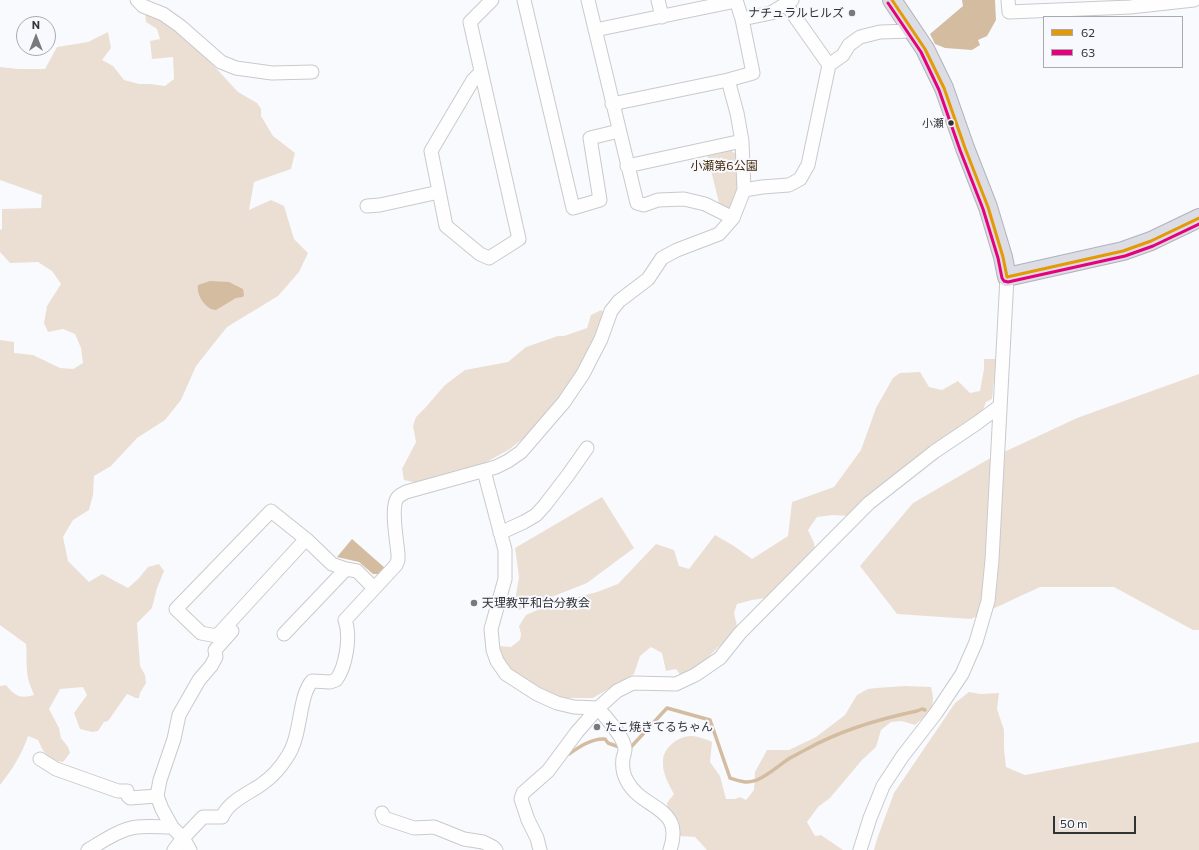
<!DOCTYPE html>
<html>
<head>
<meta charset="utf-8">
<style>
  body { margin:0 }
  #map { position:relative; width:1199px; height:850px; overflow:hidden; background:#f9fafe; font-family:Commissioner,sans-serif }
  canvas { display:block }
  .legend { position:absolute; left:1043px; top:16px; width:140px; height:52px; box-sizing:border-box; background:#f8f9ff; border:1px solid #a9aaae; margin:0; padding:5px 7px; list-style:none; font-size:12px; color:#323335 }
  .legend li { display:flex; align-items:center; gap:8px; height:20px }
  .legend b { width:20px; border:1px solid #a9aaae }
  .north { position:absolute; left:16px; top:16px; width:40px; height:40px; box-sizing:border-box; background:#f8f9ff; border:1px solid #a9aaae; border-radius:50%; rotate:0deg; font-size:11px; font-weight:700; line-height:16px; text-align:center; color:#323335 }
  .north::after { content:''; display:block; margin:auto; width:14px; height:18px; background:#78797b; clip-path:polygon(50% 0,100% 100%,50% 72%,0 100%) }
  .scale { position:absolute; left:1053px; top:816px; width:83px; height:18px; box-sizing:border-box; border:2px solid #323335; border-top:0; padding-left:5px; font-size:12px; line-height:14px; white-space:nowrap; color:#323335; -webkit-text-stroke:3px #f8f9ff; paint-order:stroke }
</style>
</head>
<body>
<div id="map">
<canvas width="1199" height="850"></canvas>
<ul class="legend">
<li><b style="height:5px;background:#e39a05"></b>62</li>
<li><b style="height:5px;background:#e5007d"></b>63</li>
</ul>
<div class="north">N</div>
<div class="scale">50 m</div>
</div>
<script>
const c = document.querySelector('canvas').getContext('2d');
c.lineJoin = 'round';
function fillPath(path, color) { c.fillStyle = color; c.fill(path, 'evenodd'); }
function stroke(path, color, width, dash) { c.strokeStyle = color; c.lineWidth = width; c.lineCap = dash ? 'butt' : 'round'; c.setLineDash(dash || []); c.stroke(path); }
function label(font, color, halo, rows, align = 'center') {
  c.font = font + ' Commissioner,"Noto Sans JP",sans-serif'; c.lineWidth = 4; c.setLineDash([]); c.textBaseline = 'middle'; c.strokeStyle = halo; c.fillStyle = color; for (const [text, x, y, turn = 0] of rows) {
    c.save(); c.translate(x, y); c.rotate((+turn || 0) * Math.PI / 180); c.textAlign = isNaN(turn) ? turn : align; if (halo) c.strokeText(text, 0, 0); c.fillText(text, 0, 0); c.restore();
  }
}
const green = new Path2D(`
  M 145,10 L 157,14 L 192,42 L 238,92 L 257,103 L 261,109 L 261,116 L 273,136 L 295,153 L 291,169 L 254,182 L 249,210 L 271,200 L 284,206 L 294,239 L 308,253 L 299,272 L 278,296 L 227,327 L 196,366 L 181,400 L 165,420 L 137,438 L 111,466 L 94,476 L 93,495 L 89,510 L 73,520 L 63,537 L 68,561 L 89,582 L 102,574 L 128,588 L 139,578 L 148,567 L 159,564 L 164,571 L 157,588 L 152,608 L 137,623 L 140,666 L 145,675 L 146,683 L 140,693 L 139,698 L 136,698 L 127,694 L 108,721 L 104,722 L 98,731 L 92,732 L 80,729 L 74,713 L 87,695 L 83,687 L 60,689 L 49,709 L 59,728 L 61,738 L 68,747 L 70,753 L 63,762 C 47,760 44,753 38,740 L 28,736 C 22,754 12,770 0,785 L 0,686 L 6,685 C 15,696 20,699 34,695 C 31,687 27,679 27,670 C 26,662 27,653 26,644 L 0,625 L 0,340 L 14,342 L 14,353 L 33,355 L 60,368 L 73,369 L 83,363 L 81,348 L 75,334 L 63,329 L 48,332 L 44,323 L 47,306 L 61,284 L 52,271 L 38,262 L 10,263 L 0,252 L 0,230 L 2,229 L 2,209 L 41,208 L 42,195 L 0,180 L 0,67 L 18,69 L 45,69 L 57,47 L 88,42 L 108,32 L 111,48 L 102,60 L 113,66 L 124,80 L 139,84 L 151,84 L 165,86 L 174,79 L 173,57 L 152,59 L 150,41 L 160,39 L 157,29 L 146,22 Z
  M 729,149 L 736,154 L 739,191 L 733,209 L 726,211 L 720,207 L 707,154 Z
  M 601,310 L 605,313 L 575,381 L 530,433 L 510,449 L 483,464 L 440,478 L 417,483 L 404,480 L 402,469 L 416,442 L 413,426 L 416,417 L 425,408 L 445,385 L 465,370 L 508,362 L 526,347 L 558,336 L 564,336 L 587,328 L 591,315 Z
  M 984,359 L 996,359 L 992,399 L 986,402 L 983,410 L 961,425 L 849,516 L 833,515 L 817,517 L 808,530 L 814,543 L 815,550 L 767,598 L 752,600 L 737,604 L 734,613 L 737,626 L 735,631 L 700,665 L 681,676 L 676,669 L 666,671 L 662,653 L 651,647 L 640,656 L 634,674 L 593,698 L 562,698 L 541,688 L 514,673 L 501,657 L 500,646 L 511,647 L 520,640 L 521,634 L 519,626 L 526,615 L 551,604 L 597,592 L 618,584 L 656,544 L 674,550 L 679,566 L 689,569 L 715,535 L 734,546 L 752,559 L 788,536 L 792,502 L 834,487 L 861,450 L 876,408 L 893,378 L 900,373 L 920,372 L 929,387 L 942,390 L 958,381 L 970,393 L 980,391 L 984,369 Z
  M 1199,374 L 1199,630 L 1193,630 L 1114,587 L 1040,587 L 971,619 L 897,614 L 860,566 L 913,503 L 987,460 L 1077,418 Z
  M 602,497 L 634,548 L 587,583 L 519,610 L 514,607 L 519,577 L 515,548 Z
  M 905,686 L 931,687 C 937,707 929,713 915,725 L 902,721 L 891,722 L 881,730 L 876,747 L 862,760 L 830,798 L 818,807 L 807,822 L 815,836 L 821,835 L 843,850 L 707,850 L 695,837 L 679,836 L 679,827 L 668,812 L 667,803 L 674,794 C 669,785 662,773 663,761 C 663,748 678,736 691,736 C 698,736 705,739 712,742 L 710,762 L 720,776 L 726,799 L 735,799 L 740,797 L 746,800 L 754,790 L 755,772 L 767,750 L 789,750 L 816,737 L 845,715 L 857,695 L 868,689 L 876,688 Z
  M 969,692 L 981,694 L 999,693 L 997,709 L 1004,730 L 1004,749 L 1006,767 L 1025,775 L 1199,742 L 1199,850 L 874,850 L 877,839 L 894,793 L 955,703 Z`);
const water = new Path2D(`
  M 962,0 L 995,0 L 996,20 L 987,36 L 978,40 L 980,45 L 972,50 L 945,48 L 935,44 L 930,34 L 963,6 Z
  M 210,281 L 229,282 L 243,289 L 244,295 L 243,297 L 236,298 L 216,310 C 206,310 196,295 198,285 Z
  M 352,539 L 385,568 L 380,574 L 373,574 L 359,562 L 337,557 Z`);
const stream = new Path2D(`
  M 628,748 L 630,748 L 667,708 L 710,720 L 730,778 C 739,781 747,784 757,780 C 770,774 779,765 790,758 C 796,755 801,752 807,749 C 841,730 879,719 917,711 L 922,709 L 925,710
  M 569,754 C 579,747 592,738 605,739 L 608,743 L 622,748`);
const minor = new Path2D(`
  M 137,0 L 143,6 L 163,14 L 180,26 L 221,62 L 236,68 L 272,73 L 312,72
  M 524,0 L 573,208 L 600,200 L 590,138 L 619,131
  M 588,0 L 637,203 L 644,205 L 658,200 L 684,199 L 705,204 L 733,218
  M 658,0 L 662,17
  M 1008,0 L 1009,12 L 1130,7 L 1194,0
  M 786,4 L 829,65
  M 742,19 L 771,13 L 792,0
  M 595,30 L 736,1
  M 481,72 L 473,80 L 431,151 L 446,226 L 480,254 L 489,258 L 519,239 L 470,22 L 492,0
  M 612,104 L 728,80 L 753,73 L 742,19 L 736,0
  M 627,166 L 742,141
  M 744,190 L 762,187 L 789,185 L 800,179 L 808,165 L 829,65 L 843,55 L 849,45 L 860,37 L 880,32 L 913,31
  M 367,206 L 380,205 L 439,192
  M 484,471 L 505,550 L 505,579 L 491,629 L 493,650 L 497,661 L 506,674 L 537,694 L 557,703 L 574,707 L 598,708 C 606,718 624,736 625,749 C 625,751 624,755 623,758 C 622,766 623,774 627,781 C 642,810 685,806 670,850
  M 500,533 L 524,522 L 536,515 L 545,505 L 568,475 L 587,448
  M 306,539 L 217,636 L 201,633 L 176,609 L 271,511 L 306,539 L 332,564 L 346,569 L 357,571 L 374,588
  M 284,634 L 346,569
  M 40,759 L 56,769 L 118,791 L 127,791 L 128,796 L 130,798 L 157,796 L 162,809 L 172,827
  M 157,796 L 160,780 L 174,739 L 179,715 L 199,680 L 211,666 L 216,657 L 215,650 L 232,631
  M 382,813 L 384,818 L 414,828 L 434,827 L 464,839 L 483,842 L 493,847 L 496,850
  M 88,850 C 103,841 120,829 137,827 C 148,826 160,827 172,827 L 183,838 L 190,850
  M 174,850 L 183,838 L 203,817 L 222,817 C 229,801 248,794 262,784 C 272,777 281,767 287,757 C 302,736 298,697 312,681 L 330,682 L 336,680 C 346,667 351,636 345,620 L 396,565 L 398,560 L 398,554 C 397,541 390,506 398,497 C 400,495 404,493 406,492 L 496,467 L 508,461 L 521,452 L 564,402 L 583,374 L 601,339 L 611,311 L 619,301 L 648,279 L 662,258 L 677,250 L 719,234 L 733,218 L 744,190 L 742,141 L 737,113 L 728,80
  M 540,850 L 537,838 L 528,820 L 521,799 L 523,793 L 548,771 L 577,732 L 598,708 L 617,691 L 633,683 L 676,684 L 695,675 L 720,658 L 740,633 L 869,503 L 934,452 L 977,423 L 1000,406
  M 860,850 L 870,818 L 883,786 L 902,757 L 936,713 L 962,674 L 976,642 L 988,601 L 992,560 L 1007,277`);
const highway = new Path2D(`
  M 892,0 L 925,49 L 944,88 L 965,148 L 988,207 L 1003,257 L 1007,277 L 1123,251 L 1151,241 L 1199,218`);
const bus1 = new Path2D(`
  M 892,0 L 925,49 L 944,88 L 965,148 L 988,207 L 1003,257 L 1007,277 L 1123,251 L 1151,241 L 1199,218`);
const bus2 = new Path2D(`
  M 888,3 L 921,52 L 939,90 L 960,150 L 983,209 L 998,258 L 1002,278 L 1004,281 L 1008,282 L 1125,256 L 1153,246 L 1199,224`);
const markers = [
  [852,13,4,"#78797b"],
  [951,123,3.5,"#323335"],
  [474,603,4,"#78797b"],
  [597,727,4,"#78797b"]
];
const busNames = [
  ["小瀬",944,123]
];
const poiNames = [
  ["ナチュラルヒルズ",844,13,"right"],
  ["天理教平和台分教会",482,603],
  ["たこ焼きてるちゃん",605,727]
];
const parkNames = [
  ["小瀬第6公園",724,166]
];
fillPath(green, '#ebdfd3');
fillPath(water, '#d4bca0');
stroke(stream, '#d4bca0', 3.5);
stroke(minor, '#c9cacc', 15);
stroke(highway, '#b0b2bc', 20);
stroke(minor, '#fefeff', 13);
stroke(highway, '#dbdce4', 18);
stroke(bus1, '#e39a05', 3);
stroke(bus2, '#e5007d', 3);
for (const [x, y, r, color] of markers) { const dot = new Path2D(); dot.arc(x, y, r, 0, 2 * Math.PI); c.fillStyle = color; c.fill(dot); stroke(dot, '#f8f9ff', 1.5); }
label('11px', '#323335', '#f8f9ff', busNames, 'right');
label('12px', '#323335', '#f8f9ff', poiNames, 'left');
label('12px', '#452d0a', '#f8f9ff', parkNames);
</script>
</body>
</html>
